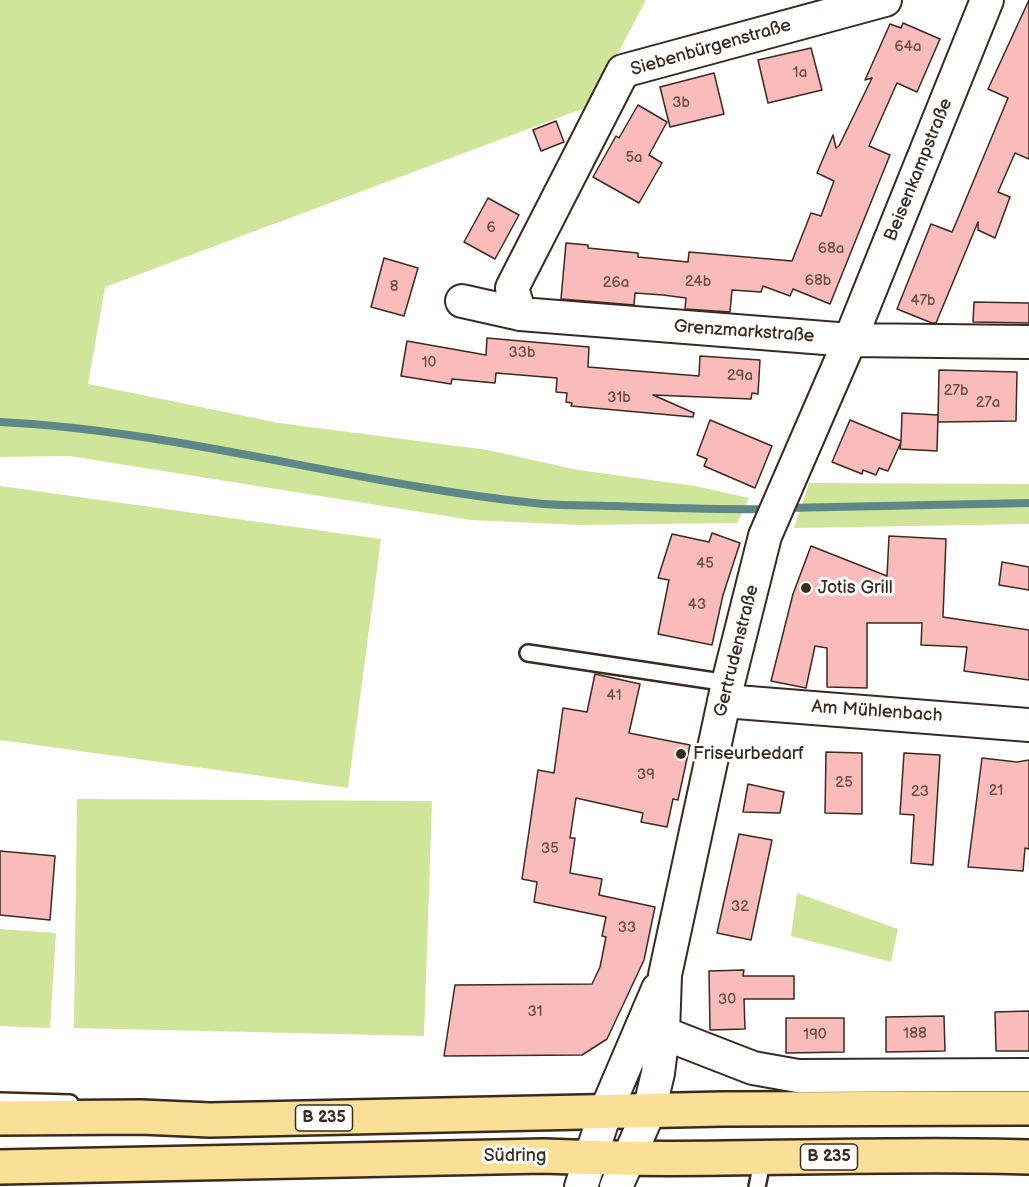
<!DOCTYPE html>
<html>
<head>
<meta charset="utf-8">
<style>
  body { margin:0 }
  canvas { display:block; background:#fff }
</style>
</head>
<body>
<canvas width="1029" height="1187"></canvas>
<script>
const c = document.querySelector('canvas').getContext('2d');
c.lineJoin = 'round';
function fillPath(path, color) { c.fillStyle = color; c.fill(path, 'evenodd'); }
function stroke(path, color, width, dash) { c.strokeStyle = color; c.lineWidth = width; c.lineCap = dash ? 'butt' : 'round'; c.setLineDash(dash || []); c.stroke(path); }
function label(font, color, halo, rows, align = 'center') {
  c.font = font + ' "Balsamiq Sans",sans-serif'; c.lineWidth = 6; c.setLineDash([]); c.textBaseline = 'middle'; c.strokeStyle = halo; c.fillStyle = color; for (const [text, x, y, turn = 0] of rows) {
    c.save(); c.translate(x, y); c.rotate((+turn || 0) * Math.PI / 180); c.textAlign = isNaN(turn) ? turn : align; if (halo) c.strokeText(text, 0, 0); c.fillText(text, 0, 0); c.restore();
  }
}
const green = new Path2D(`
  M 0,0 L 646,0 L 590,106 L 105,287 L 88,384 L 279,423 L 488,450 L 578,470 L 695,486 L 749,498 L 737,523 L 580,525 L 471,520 L 69,456 L 0,457 Z
  M 809,483 L 1029,484 L 1029,524 L 794,528 Z
  M 0,486 L 381,539 L 348,788 L 0,740 Z
  M 77,799 L 432,801 L 424,1036 L 74,1028 Z
  M 797,893 L 898,929 L 891,962 L 791,936 Z
  M 0,929 L 56,933 L 50,1028 L 0,1026 Z`);
const stream = new Path2D(`
  M 0,422 C 181,431 354,484 534,503 C 559,506 585,505 611,506 C 664,508 716,510 770,509
  M 785,508 L 1029,503`);
const building = new Path2D(`
  M 1029,0 L 1029,159 L 1015,153 L 998,192 L 1010,197 L 995,238 L 978,230 L 978,222 L 936,323 L 932,323 L 897,309 L 931,224 L 952,232 L 956,223 L 1008,98 L 988,89 Z
  M 903,23 L 940,39 L 917,92 L 897,83 L 869,146 L 890,155 L 830,304 L 793,289 L 790,296 L 763,286 L 761,292 L 732,290 L 730,312 L 685,309 L 686,298 L 663,295 L 635,293 L 634,305 L 561,299 L 566,243 L 588,245 L 588,248 L 638,253 L 638,257 L 688,262 L 689,252 L 792,261 L 811,213 L 821,216 L 834,181 L 817,173 L 833,135 L 836,148 L 839,146 L 872,78 L 865,80 L 890,24 L 901,28 Z
  M 811,48 L 822,90 L 768,103 L 758,60 Z
  M 714,73 L 724,114 L 670,127 L 660,87 Z
  M 638,105 L 667,122 L 649,155 L 662,163 L 639,203 L 593,177 L 616,136 L 619,138 Z
  M 556,121 L 564,142 L 541,151 L 533,130 Z
  M 488,198 L 519,215 L 495,259 L 464,242 Z
  M 384,258 L 418,268 L 404,316 L 371,307 Z
  M 974,302 L 1029,303 L 1029,323 L 973,322 Z
  M 487,338 L 589,347 L 588,367 L 699,376 L 700,356 L 760,360 L 758,394 L 752,393 L 751,399 L 653,395 L 694,413 L 693,417 L 571,406 L 572,403 L 566,402 L 567,393 L 556,392 L 557,378 L 496,373 L 495,383 L 452,379 L 451,384 L 401,376 L 407,341 L 486,355 Z
  M 939,370 L 1017,372 L 1016,421 L 938,422 Z
  M 902,413 L 938,415 L 937,451 L 900,449 L 901,442 L 888,471 L 879,468 L 876,475 L 863,470 L 862,474 L 832,462 L 850,420 L 901,441 Z
  M 710,420 L 772,446 L 755,488 L 704,466 L 707,459 L 697,455 Z
  M 712,533 L 740,543 L 723,595 L 712,645 L 658,634 L 669,580 L 658,578 L 672,534 L 709,542 Z
  M 889,536 L 946,539 L 943,617 L 1029,630 L 1029,680 L 964,671 L 967,647 L 921,645 L 922,623 L 867,623 L 867,688 L 827,687 L 827,648 L 815,646 L 806,688 L 771,681 L 793,594 L 811,546 L 887,576 Z
  M 1002,562 L 1029,567 L 1029,590 L 999,585 Z
  M 595,674 L 640,684 L 629,733 L 690,745 L 678,800 L 673,799 L 667,827 L 641,822 L 643,813 L 576,798 L 570,838 L 575,838 L 570,873 L 602,879 L 599,895 L 655,907 L 644,960 L 607,1039 L 582,1055 L 444,1056 L 455,985 L 592,984 L 600,967 L 606,937 L 602,936 L 606,917 L 534,902 L 537,882 L 522,879 L 538,770 L 554,773 L 563,708 L 587,712 Z
  M 826,752 L 862,753 L 862,814 L 825,813 Z
  M 904,753 L 940,755 L 933,865 L 911,863 L 914,815 L 900,814 Z
  M 982,758 L 1017,762 L 1029,760 L 1029,849 L 1025,848 L 1023,871 L 968,867 Z
  M 748,784 L 784,792 L 780,813 L 743,812 Z
  M 739,834 L 772,840 L 751,940 L 717,933 Z
  M 0,851 L 55,856 L 50,920 L 0,915 Z
  M 744,970 L 743,976 L 794,976 L 794,999 L 744,999 L 745,1029 L 710,1030 L 709,971 Z
  M 1029,1011 L 1029,1051 L 996,1051 L 995,1012 Z
  M 944,1016 L 945,1051 L 886,1052 L 886,1017 Z
  M 786,1018 L 844,1018 L 844,1052 L 786,1053 Z`);
const lane = new Path2D(`
  M 528,653 L 728,683
  M 0,1101 L 70,1103
  M 757,1187 L 763,1157`);
const street = new Path2D(`
  M 462,301 L 520,314 L 850,340 L 1029,342
  M 520,314 L 512,288 L 623,71 L 885,0
  M 724,701 L 1029,725
  M 663,1033 L 753,1068 L 798,1076 L 1029,1075
  M 581,1187 L 605,1113 L 658,989
  M 616,1187 L 649,1111 L 658,1073 L 663,1033 L 665,975 L 728,683 L 765,536 L 850,340 L 987,0`);
const primary = new Path2D(`
  M 0,1118 L 141,1117 L 210,1120 L 723,1109 L 1029,1108
  M 0,1167 L 544,1156 C 705,1163 867,1152 1029,1157`);
const markers = [
  [806,588,6,"#3b2a1e"],
  [681,754,6,"#3b2a1e"]
];
const numberNames = [
  ["64a",908,47],
  ["1a",800,73],
  ["3b",681,103],
  ["5a",634,158],
  ["6",491,228],
  ["68a",831,249],
  ["68b",818,281],
  ["24b",698,282],
  ["26a",616,283],
  ["8",394,287],
  ["47b",923,301],
  ["33b",522,353],
  ["10",429,363],
  ["29a",740,376],
  ["27b",956,391],
  ["31b",619,398],
  ["27a",988,403],
  ["45",705,564],
  ["43",697,605],
  ["41",614,696],
  ["39",646,775],
  ["25",844,783],
  ["21",996,791],
  ["23",920,792],
  ["35",550,849],
  ["32",740,907],
  ["33",627,928],
  ["30",727,1000],
  ["31",535,1012],
  ["188",915,1034],
  ["190",815,1035]
];
const shields = [
  [324,1118,57],
  [829,1157,57]
];
const shieldNames = [
  ["B 235",324,1118],
  ["B 235",829,1157]
];
const streetNames = [
  ["Siebenbürgenstraße",711,48,-16],
  ["Beisenkampstraße",919,170,-68],
  ["Grenzmarkstraße",744,332,4],
  ["Gertrudenstraße",737,651,-76],
  ["Am Mühlenbach",877,712,4],
  ["Südring",515,1156]
];
const poiNames = [
  ["Jotis Grill",818,588],
  ["Friseurbedarf",693,754]
];
fillPath(green, '#cfe59a');
stroke(stream, '#5e8888', 8);
fillPath(building, '#f9bcba');
stroke(building, '#3b2a1e', 1.5);
stroke(lane, '#3b2a1e', 20);
stroke(street, '#3b2a1e', 36);
stroke(primary, '#3b2a1e', 38);
stroke(lane, '#fff', 15);
stroke(street, '#fff', 32);
stroke(primary, '#fadf96', 33);
for (const [x, y, r, color] of markers) { const dot = new Path2D(); dot.arc(x, y, r, 0, 2 * Math.PI); c.fillStyle = color; c.fill(dot); stroke(dot, '#fff', 2); }
label('15px', '#6a4e45', null, numberNames);
for (const [x, y, w] of shields) { const box = new Path2D(); box.roundRect(x - w / 2, y - 13, w, 26, 4.5); c.fillStyle = '#fff'; c.fill(box); stroke(box, '#3b2a1e', 1.5); }
label('bold 16px', '#3b2a1e', null, shieldNames);
label('18px', '#3b2a1e', '#fff', streetNames);
label('18px', '#3b2a1e', '#fff', poiNames, 'left');
</script>
</body>
</html>
